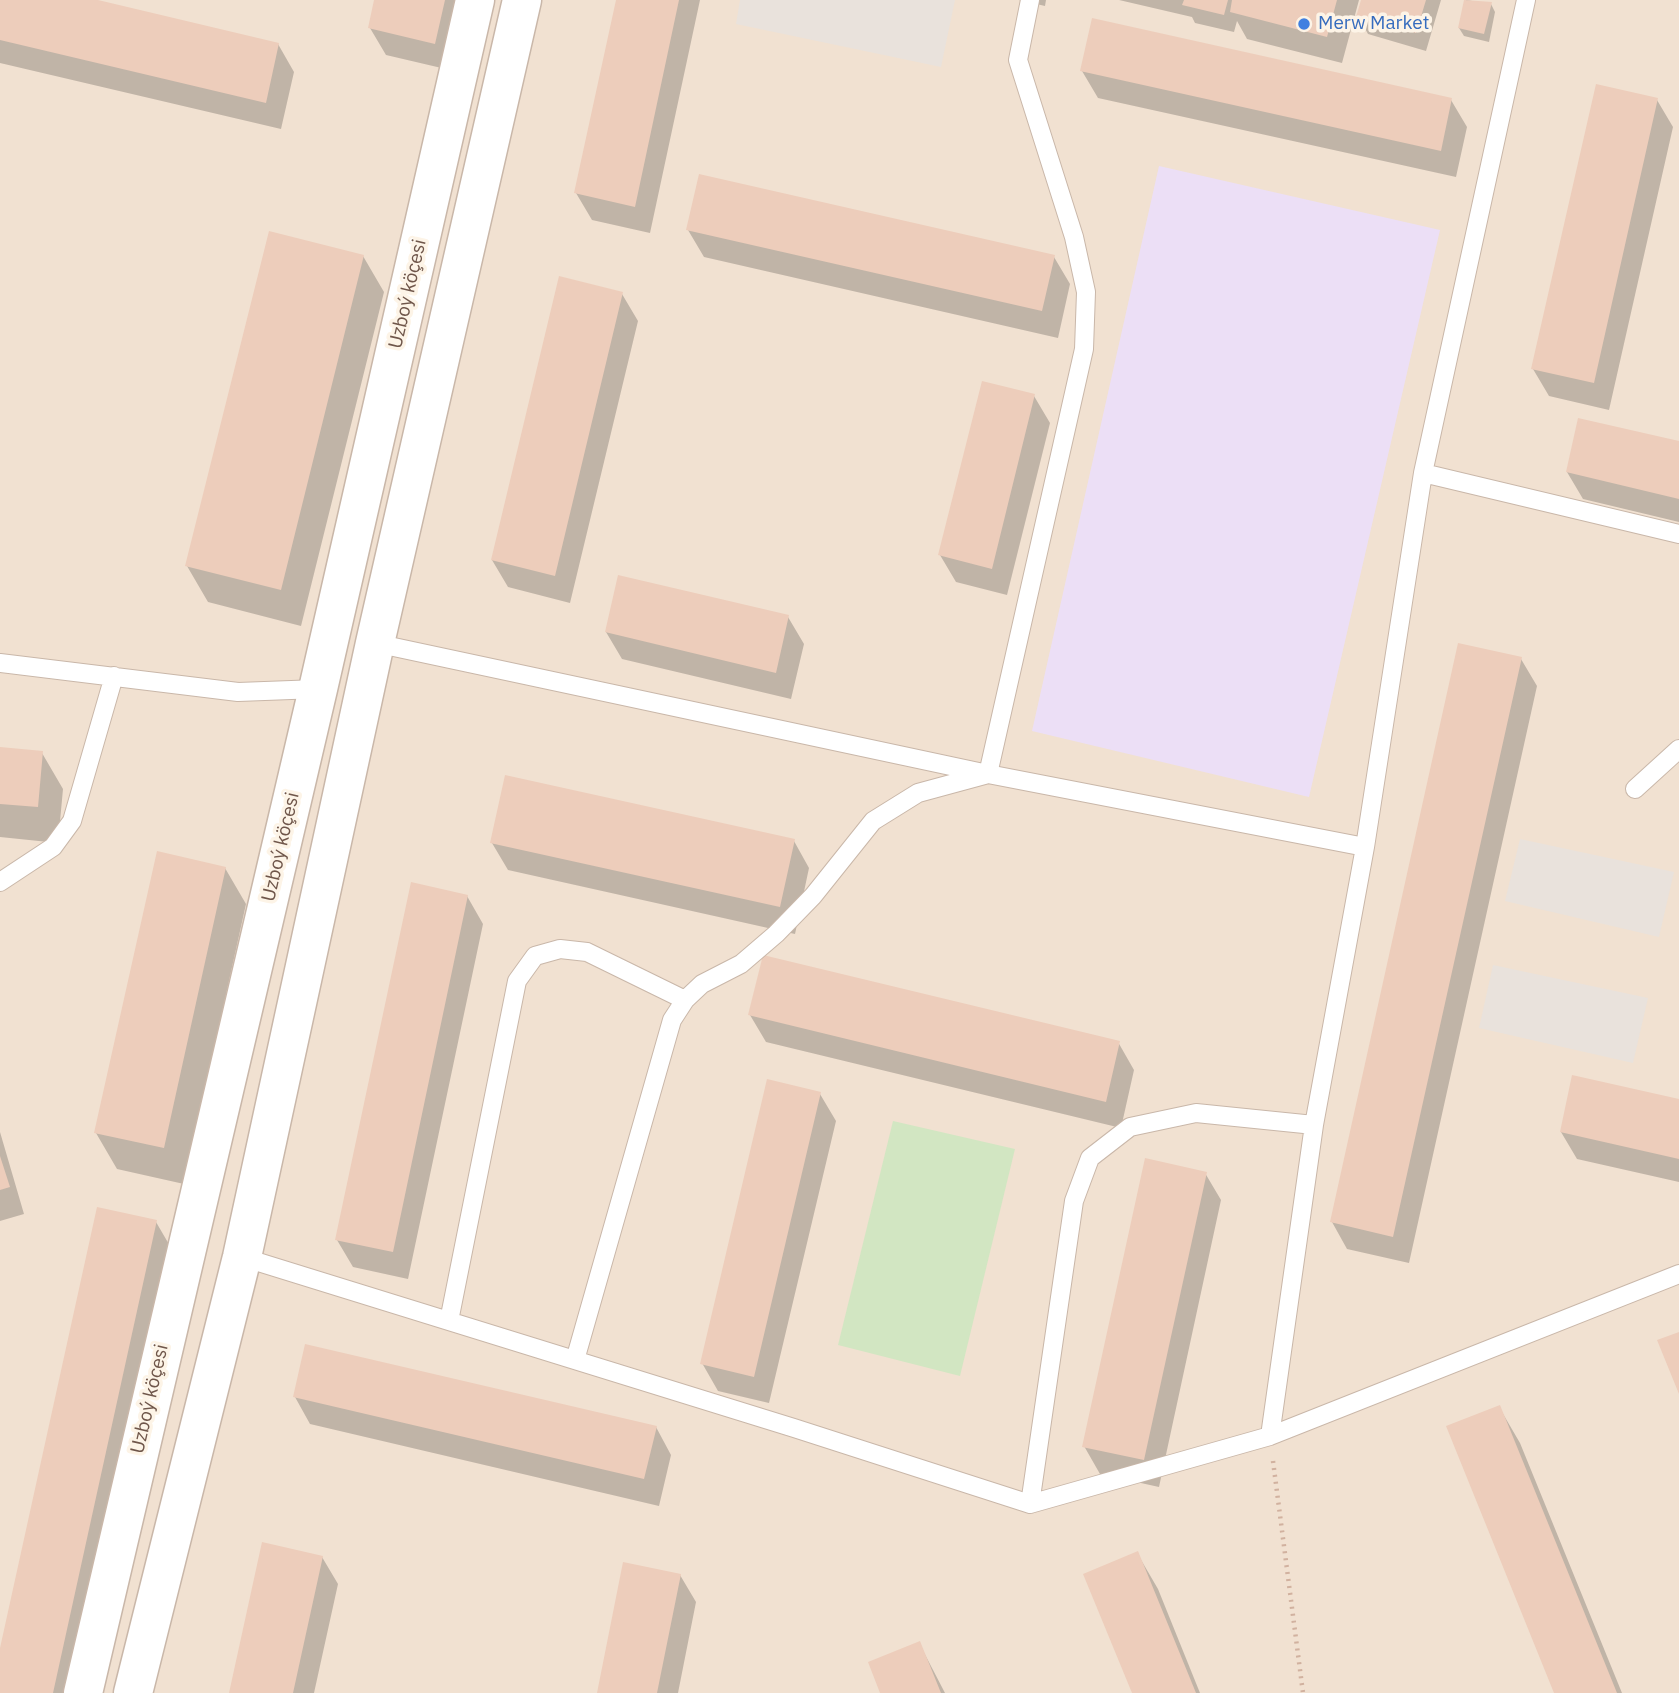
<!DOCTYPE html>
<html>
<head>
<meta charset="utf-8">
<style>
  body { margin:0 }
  canvas { display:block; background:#faf0e2 }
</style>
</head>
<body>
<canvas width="1679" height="1693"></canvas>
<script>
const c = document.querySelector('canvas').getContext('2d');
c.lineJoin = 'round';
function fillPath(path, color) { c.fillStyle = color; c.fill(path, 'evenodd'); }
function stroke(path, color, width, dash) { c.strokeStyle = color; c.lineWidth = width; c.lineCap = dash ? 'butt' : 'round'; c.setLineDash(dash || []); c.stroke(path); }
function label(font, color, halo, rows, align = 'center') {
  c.font = font + ' "IBM Plex Sans",sans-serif'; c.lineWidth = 7; c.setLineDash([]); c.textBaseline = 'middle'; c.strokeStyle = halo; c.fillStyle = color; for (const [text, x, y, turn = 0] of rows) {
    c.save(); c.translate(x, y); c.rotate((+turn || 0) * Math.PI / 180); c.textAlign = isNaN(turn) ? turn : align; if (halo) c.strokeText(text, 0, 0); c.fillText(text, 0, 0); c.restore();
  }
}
const residential = new Path2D(`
  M 0,0 L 1679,0 L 1679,1693 L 0,1693 Z`);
const industrial = new Path2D(`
  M 740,0 L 955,0 L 941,67 L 736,24 Z
  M 1520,839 L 1674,872 L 1659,937 L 1505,901 Z
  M 1493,965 L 1648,998 L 1633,1063 L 1479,1028 Z`);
const education = new Path2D(`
  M 1159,166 L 1440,230 L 1309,797 L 1032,731 Z`);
const green = new Path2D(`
  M 893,1121 L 1015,1149 L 960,1376 L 838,1345 Z`);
const shadow = new Path2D(`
  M 0,0 L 90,0 L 278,44 L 294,72 L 281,129 L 0,63 Z
  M 376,0 L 466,0 L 450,70 L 386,55 L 370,28 Z
  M 618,0 L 700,0 L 650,233 L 592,220 L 576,193 Z
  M 1019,0 L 1046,0 L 1045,6 Z
  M 1119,0 L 1359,0 L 1342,63 L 1247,39 L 1237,21 L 1234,32 L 1195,23 L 1192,17 Z
  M 1363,0 L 1441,0 L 1426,51 L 1368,34 L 1358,16 Z
  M 1466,0 L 1491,4 L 1495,12 L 1489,42 L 1464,36 L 1459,28 Z
  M 1082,71 L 1451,100 L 1467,127 L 1456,177 L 1098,98 Z
  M 1657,100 L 1673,127 L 1609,410 L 1549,396 L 1533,369 Z
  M 688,230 L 1054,257 L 1070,284 L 1058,338 L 704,257 Z
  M 363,256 L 384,292 L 301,626 L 208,602 L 187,566 Z
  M 622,294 L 638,321 L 570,603 L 508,587 L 492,560 Z
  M 1034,396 L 1050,423 L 1007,595 L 956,582 L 940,555 Z
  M 1679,443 L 1679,522 L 1583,499 L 1567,472 Z
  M 788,617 L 804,644 L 791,699 L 622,659 L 606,632 Z
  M 1521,659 L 1537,686 L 1409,1263 L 1347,1249 L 1332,1222 Z
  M 0,749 L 42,753 L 63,789 L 58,843 L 0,837 Z
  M 794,841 L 809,868 L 795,934 L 508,870 L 492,843 Z
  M 225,868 L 246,904 L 184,1184 L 117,1169 L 96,1133 Z
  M 467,896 L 483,924 L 408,1279 L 353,1267 L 337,1240 Z
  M 750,1015 L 1118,1042 L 1134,1070 L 1121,1128 L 766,1042 Z
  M 820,1094 L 836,1121 L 769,1403 L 718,1391 L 702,1363 Z
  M 1679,1101 L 1679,1182 L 1577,1159 L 1561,1132 Z
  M 0,1132 L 24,1214 L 0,1221 Z
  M 1205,1173 L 1221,1200 L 1159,1487 L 1100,1474 L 1084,1446 Z
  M 156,1222 L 177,1258 L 81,1693 L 0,1693 L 0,1656 Z
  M 295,1397 L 656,1427 L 671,1455 L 659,1506 L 310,1424 Z
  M 1499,1407 L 1520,1443 L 1622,1693 L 1556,1693 Z
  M 1137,1553 L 1158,1589 L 1200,1693 L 1134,1693 Z
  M 322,1557 L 338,1584 L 314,1693 L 231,1693 Z
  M 680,1575 L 696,1602 L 678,1693 L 599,1693 Z
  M 919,1643 L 945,1693 L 882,1693 Z`);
const building = new Path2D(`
  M 0,0 L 98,0 L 279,43 L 266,103 L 0,40 Z
  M 374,0 L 445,0 L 435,44 L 368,28 Z
  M 616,0 L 679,0 L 635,207 L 574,193 Z
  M 1184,0 L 1228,0 L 1224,15 L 1182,5 Z
  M 1232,0 L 1337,0 L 1327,37 L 1230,12 Z
  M 1361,0 L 1426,0 L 1416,33 L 1356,17 Z
  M 1464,0 L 1492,2 L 1484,34 L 1458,28 Z
  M 1092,18 L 1452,98 L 1441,151 L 1080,71 Z
  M 1596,84 L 1658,98 L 1594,383 L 1531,369 Z
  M 699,174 L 1055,255 L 1042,311 L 686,230 Z
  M 269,231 L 364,255 L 281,590 L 185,566 Z
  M 559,276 L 623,292 L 555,576 L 491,560 Z
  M 982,381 L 1035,394 L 992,569 L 938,555 Z
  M 1578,418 L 1679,441 L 1679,499 L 1566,472 Z
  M 618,575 L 789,615 L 776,673 L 605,632 Z
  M 1458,643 L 1522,657 L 1393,1237 L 1330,1222 Z
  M 0,747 L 43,751 L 38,807 L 0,804 Z
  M 505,775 L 795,839 L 780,907 L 490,843 Z
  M 157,851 L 226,867 L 164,1148 L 94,1133 Z
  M 411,882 L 468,895 L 393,1252 L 335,1240 Z
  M 763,955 L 1120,1041 L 1106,1102 L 748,1015 Z
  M 1572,1075 L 1679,1099 L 1679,1159 L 1560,1132 Z
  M 767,1079 L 821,1092 L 754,1377 L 700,1364 Z
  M 0,1156 L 10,1187 L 0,1190 Z
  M 1145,1158 L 1207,1172 L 1144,1460 L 1082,1447 Z
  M 97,1207 L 157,1220 L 53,1693 L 0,1693 L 0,1648 Z
  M 1679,1332 L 1679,1394 L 1657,1340 Z
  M 305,1344 L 657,1426 L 644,1479 L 293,1397 Z
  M 1500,1405 L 1617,1693 L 1554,1693 L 1446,1426 Z
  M 262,1542 L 323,1556 L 293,1693 L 229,1693 Z
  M 1138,1551 L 1196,1693 L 1132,1693 L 1083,1574 Z
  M 623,1562 L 681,1574 L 657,1693 L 597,1693 Z
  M 920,1641 L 941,1693 L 880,1693 L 868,1662 Z`);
const path = new Path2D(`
  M 1273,1461 L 1303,1693`);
const service = new Path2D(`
  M 1423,473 L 1679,534
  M 375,643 L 988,774 L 1365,847
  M 0,663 L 238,692 L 318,689
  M 1635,789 L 1679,749
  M 0,882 L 53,847 L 72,821 L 114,676
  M 242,1257 L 794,1428 L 1030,1504 L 1270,1436 L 1679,1274
  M 449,1321 L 517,981 L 535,956 L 560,949 L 587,952 L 685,1000
  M 575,1360 L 672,1020 L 685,1000 L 702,984 L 741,964 L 776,934 L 813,896 L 873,821 L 918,793 L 988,774 L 1084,349 L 1086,292 L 1074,237 L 1018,60 L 1030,0
  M 1270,1436 L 1314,1125 L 1365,847 L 1423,473 L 1526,0
  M 1030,1504 L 1074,1201 L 1090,1158 L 1130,1127 L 1196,1113 L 1314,1125`);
const tertiary = new Path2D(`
  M 83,1693 L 318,689 L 475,0
  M 133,1693 L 242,1257 L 375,643 L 522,0`);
const markers = [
  [1304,24,7,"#3f7fe0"]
];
const shopNames = [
  ["Merw Market",1318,24]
];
const streetNames = [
  ["Uzboý köçesi",408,294,-77],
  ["Uzboý köçesi",281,847,-77],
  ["Uzboý köçesi",150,1399,-77]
];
fillPath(residential, '#f1e1d1');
fillPath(industrial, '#e9e2dc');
fillPath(education, '#ecdff6');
fillPath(green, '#d2e6c2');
fillPath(shadow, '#0003');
fillPath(building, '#edcdbb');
stroke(service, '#c9b7a9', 20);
stroke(tertiary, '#c9b7a9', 41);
stroke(path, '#d1b19f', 4.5, [2, 5]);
stroke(service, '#fff', 18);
stroke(tertiary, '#fff', 38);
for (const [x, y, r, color] of markers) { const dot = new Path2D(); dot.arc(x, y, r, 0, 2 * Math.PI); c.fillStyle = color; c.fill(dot); stroke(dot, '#fdf4e7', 2.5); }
label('19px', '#366cbe', '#fdf4e7', shopNames, 'left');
label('19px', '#6f564a', '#fdf4e7', streetNames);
</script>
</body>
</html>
